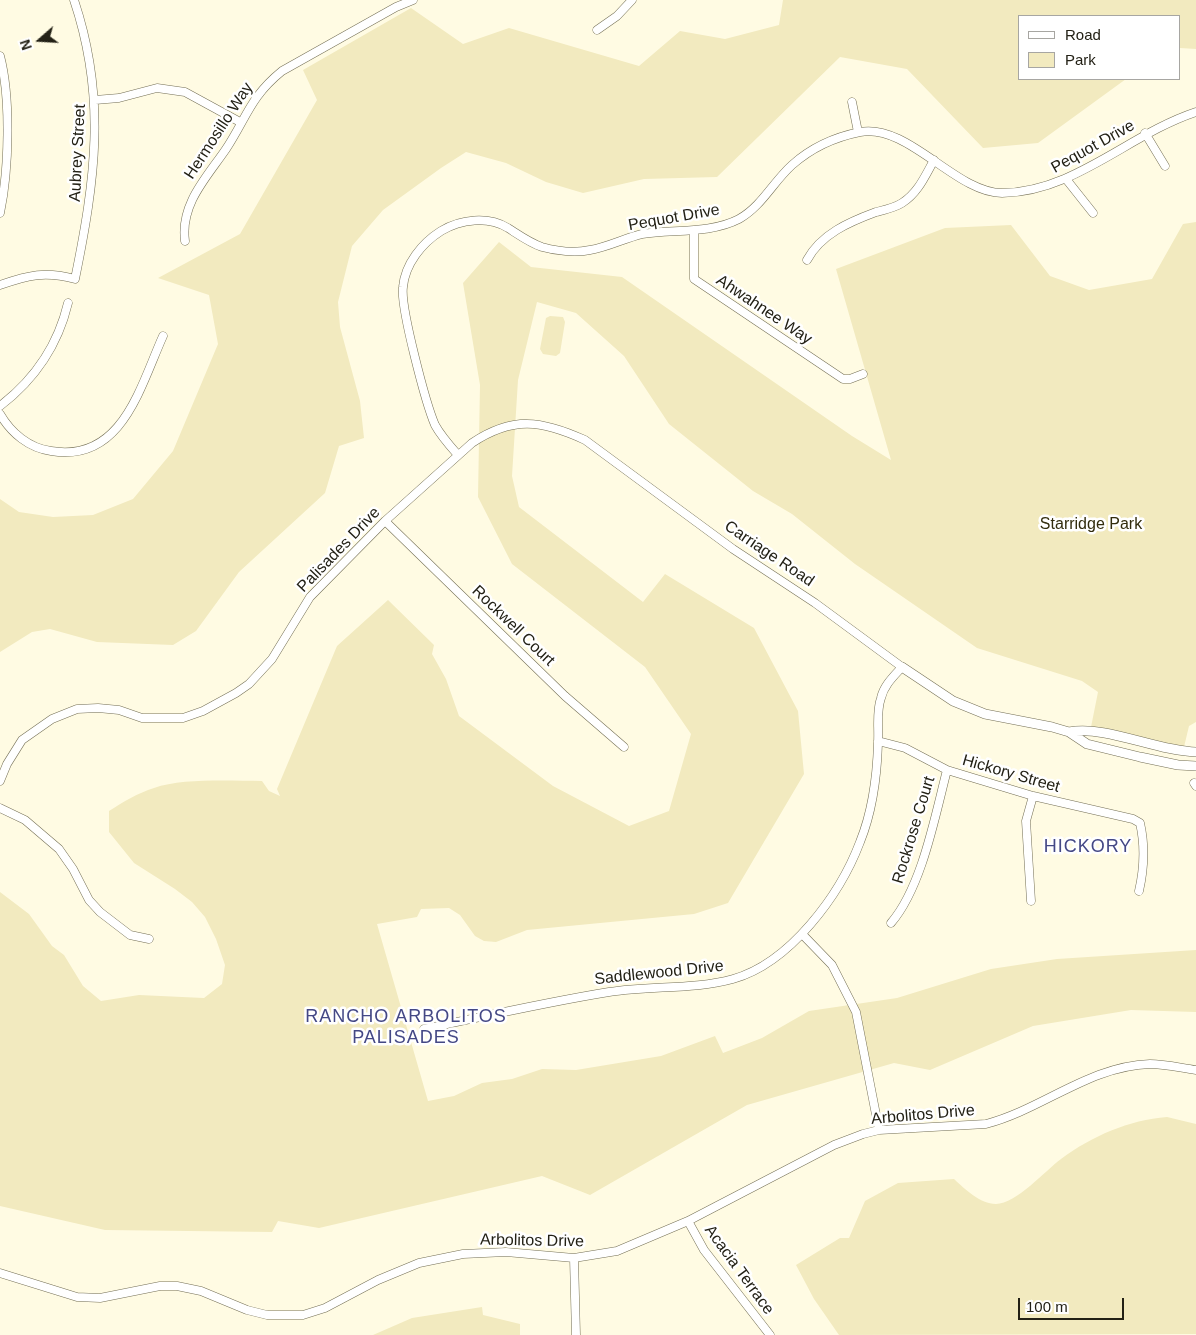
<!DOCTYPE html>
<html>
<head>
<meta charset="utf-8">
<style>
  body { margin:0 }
  #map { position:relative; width:1196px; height:1335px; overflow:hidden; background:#fffbe3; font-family:Arial,sans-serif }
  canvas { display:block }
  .legend { position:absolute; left:1018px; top:15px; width:162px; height:65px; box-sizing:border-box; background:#fff; border:1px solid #a7a6a2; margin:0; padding:6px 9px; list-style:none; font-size:15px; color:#232116 }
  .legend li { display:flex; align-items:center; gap:10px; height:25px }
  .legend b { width:25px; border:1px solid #a7a6a2 }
  .north { position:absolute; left:15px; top:15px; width:50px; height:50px; -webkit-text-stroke:4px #fff; paint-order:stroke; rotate:251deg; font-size:14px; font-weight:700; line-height:20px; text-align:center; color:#232116 }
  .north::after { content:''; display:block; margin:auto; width:18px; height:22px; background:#232116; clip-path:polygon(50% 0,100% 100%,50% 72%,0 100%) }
  .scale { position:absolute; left:1018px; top:1298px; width:106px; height:22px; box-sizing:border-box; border:2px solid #232116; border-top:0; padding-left:6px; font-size:15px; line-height:18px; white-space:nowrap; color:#232116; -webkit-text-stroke:4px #fff; paint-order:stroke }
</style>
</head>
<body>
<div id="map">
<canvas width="1196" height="1335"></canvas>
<ul class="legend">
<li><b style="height:6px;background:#fff"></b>Road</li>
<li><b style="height:14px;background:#f2eabf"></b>Park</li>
</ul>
<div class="north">N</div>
<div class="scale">100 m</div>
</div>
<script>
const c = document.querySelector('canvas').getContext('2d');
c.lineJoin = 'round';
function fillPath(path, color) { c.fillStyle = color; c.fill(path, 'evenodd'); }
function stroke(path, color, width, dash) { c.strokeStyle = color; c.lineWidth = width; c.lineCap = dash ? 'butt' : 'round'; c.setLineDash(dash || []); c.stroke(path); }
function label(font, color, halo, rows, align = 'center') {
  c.font = font + ' Arial,sans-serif'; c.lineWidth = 5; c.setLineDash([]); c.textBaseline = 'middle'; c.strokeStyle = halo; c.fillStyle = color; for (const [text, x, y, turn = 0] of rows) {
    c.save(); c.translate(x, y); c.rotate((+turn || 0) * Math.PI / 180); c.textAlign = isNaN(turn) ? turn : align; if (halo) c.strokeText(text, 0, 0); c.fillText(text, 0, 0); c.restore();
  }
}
const green = new Path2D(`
  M 783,0 L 1196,0 L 1196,49 L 1180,48 L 1180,16 L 1020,16 L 1020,79 L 1126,79 L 1038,143 L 983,148 L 907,69 L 840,57 L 717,177 L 644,179 L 583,193 L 546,182 L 506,163 L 466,152 L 441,168 L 383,210 L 352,246 L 338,302 L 340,327 L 360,401 L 364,438 L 339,446 L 325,493 L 239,572 L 196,631 L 173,645 L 97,642 L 50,629 L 32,632 L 0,652 L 0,499 L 19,512 L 53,517 L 93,515 L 133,499 L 173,451 L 218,344 L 209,295 L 158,278 L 240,234 L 317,100 L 303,70 L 411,8 L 463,44 L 509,28 L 639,66 L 680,31 L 725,39 L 779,25 Z
  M 1196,222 L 1196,722 L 1189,726 L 1184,747 L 1091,727 L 1098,692 L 1082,681 L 977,648 L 855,564 L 792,514 L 753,491 L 669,424 L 624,356 L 576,313 L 537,302 L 518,380 L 512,476 L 519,507 L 643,602 L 665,574 L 754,628 L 798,711 L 804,774 L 728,903 L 694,914 L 527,930 L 496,942 L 484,941 L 475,936 L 460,915 L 449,908 L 421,909 L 417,917 L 377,924 L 428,1101 L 454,1096 L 482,1083 L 512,1079 L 542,1069 L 576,1070 L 661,1056 L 715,1036 L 723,1053 L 762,1038 L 809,1011 L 897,998 L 991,969 L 1057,959 L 1196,950 L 1196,1012 L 1131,1010 L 1033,1026 L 930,1070 L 894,1063 L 747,1105 L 590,1195 L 542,1176 L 319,1228 L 278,1221 L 272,1232 L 105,1230 L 0,1206 L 0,892 L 29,914 L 52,946 L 64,955 L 83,986 L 101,1001 L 139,995 L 204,998 L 222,984 L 225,965 L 216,939 L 205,917 L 192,902 L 175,889 L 134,863 L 109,832 L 109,811 C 123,802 138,793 154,788 C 182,778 231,781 262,781 L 269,791 L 280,796 L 277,789 L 337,646 L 388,600 L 434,645 L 432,654 L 446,679 L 459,716 L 553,786 L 629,826 L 669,811 L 691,734 L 645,667 L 512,564 L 478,497 L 480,385 L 463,283 L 499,242 L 531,267 L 622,277 L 852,436 L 891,460 L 836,269 L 945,228 L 1011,225 L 1050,276 L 1089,290 L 1152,279 L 1183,224 Z
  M 550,316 L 563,317 L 565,322 L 560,353 L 556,356 L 543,354 L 540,349 L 546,318 Z
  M 1167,1117 L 1196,1124 L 1196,1334 L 839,1335 L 814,1299 L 796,1265 L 840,1238 L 849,1238 L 865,1201 L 898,1183 L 954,1179 C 965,1189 980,1204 996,1204 C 1016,1204 1046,1170 1061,1159 C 1092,1136 1129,1120 1167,1117 Z
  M 482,1307 L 483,1315 L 520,1324 L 520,1335 L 373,1335 L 412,1318 Z`);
const minor = new Path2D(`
  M 597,30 L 617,16 L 632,0
  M 0,56 C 11,98 9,170 0,213
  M 95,100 L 119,98 L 157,88 L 185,92 L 240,122
  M 852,102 L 858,132
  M 1145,133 L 1165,166
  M 1066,179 L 1093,213
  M 694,230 L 694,279 L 843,379 L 850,379 L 863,374
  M 185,241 C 180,204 207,177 226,149 C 247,117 250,97 282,71 L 396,7 L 413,0
  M 807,260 C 821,234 849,222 876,212 C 884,210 894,208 902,203 C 918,193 925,176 934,160
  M 0,285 C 29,275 45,271 75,279 C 95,181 107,98 74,0
  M 0,406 C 34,380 58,345 68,303
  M 0,414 C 11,433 29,448 51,451 C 122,463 140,387 163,336
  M 458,455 C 450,446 441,436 435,425 C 426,404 400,307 403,287 C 405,264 422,243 441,231 C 461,219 488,216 508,228 C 519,235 530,243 542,247 C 556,251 575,253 590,250 C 608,247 625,238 642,234 C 673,229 710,234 739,219 C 762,206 773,182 792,165 C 811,148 835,137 860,132 C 908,123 956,193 1002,193 C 1075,192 1129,134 1196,112
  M 385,521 L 565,696 L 624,747
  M 878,741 L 905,748 L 947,770 L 1033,796 L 1133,819 L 1140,823 C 1145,845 1144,869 1139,891
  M 0,781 L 7,764 L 22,740 L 52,719 L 77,709 L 98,708 L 119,710 L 142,718 L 183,718 L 203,711 L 236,693 L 249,684 L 272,659 L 310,597 L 385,521 L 472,443 C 513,416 541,420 585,440 L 733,549 L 815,603 L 902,667 C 894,676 884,685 881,698 C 876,712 879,728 878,743 C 877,777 873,810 860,842 C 840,895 790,963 733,979 C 693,990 650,985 609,992 C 547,1002 486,1016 424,1029
  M 1194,783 L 1196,786
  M 0,808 L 25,820 L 59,849 L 73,869 L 89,900 L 100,912 L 130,935 L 149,939
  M 1031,901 L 1026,821 L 1033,796
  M 891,923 C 922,887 935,816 947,770
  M 802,934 L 832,965 L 856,1012 L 879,1130
  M 688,1221 L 704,1250 L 770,1335
  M 574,1258 L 576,1335
  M 0,1273 L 77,1297 L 100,1298 L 160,1286 L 177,1286 L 201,1291 L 247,1310 L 267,1315 L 303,1315 L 325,1308 L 378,1280 L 419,1263 L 463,1254 L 506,1252 L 574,1258 L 617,1251 L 688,1221 L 834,1145 L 863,1134 L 879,1130 L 986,1124 C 1043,1109 1089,1066 1150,1064 C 1165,1064 1181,1068 1196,1070`);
const tertiary = new Path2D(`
  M 902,667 L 953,701 L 985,714 L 1052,727 L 1069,732 L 1087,744 L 1140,757 L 1178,765 L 1196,766
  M 1069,732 C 1106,725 1156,751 1196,752`);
const streetNames = [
  ["Hermosillo Way",219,131,-57],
  ["Pequot Drive",1093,147,-29],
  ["Aubrey Street",78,153,-87],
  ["Pequot Drive",674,218,-10],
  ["Ahwahnee Way",764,310,34],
  ["Palisades Drive",339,550,-46],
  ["Carriage Road",769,554,34],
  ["Rockwell Court",513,626,44],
  ["Hickory Street",1011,774,16],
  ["Rockrose Court",914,830,-73],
  ["Saddlewood Drive",659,973,-6],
  ["Arbolitos Drive",923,1115,-5],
  ["Arbolitos Drive",532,1241,1],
  ["Acacia Terrace",739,1270,54]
];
const parkNames = [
  ["Starridge Park",1091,525]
];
const neighbourhoodNames = [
  ["HICKORY",1088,847],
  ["RANCHO ARBOLITOS",406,1017],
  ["PALISADES",406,1038]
];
fillPath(green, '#f2eabf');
stroke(minor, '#746f55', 9);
stroke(tertiary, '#746f55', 10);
stroke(minor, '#fff', 8);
stroke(tertiary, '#fff', 9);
label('16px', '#232116', '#fff', streetNames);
label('16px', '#322c0d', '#fff', parkNames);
c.letterSpacing = '1px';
label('18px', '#444885', '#fff', neighbourhoodNames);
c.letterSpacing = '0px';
</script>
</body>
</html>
